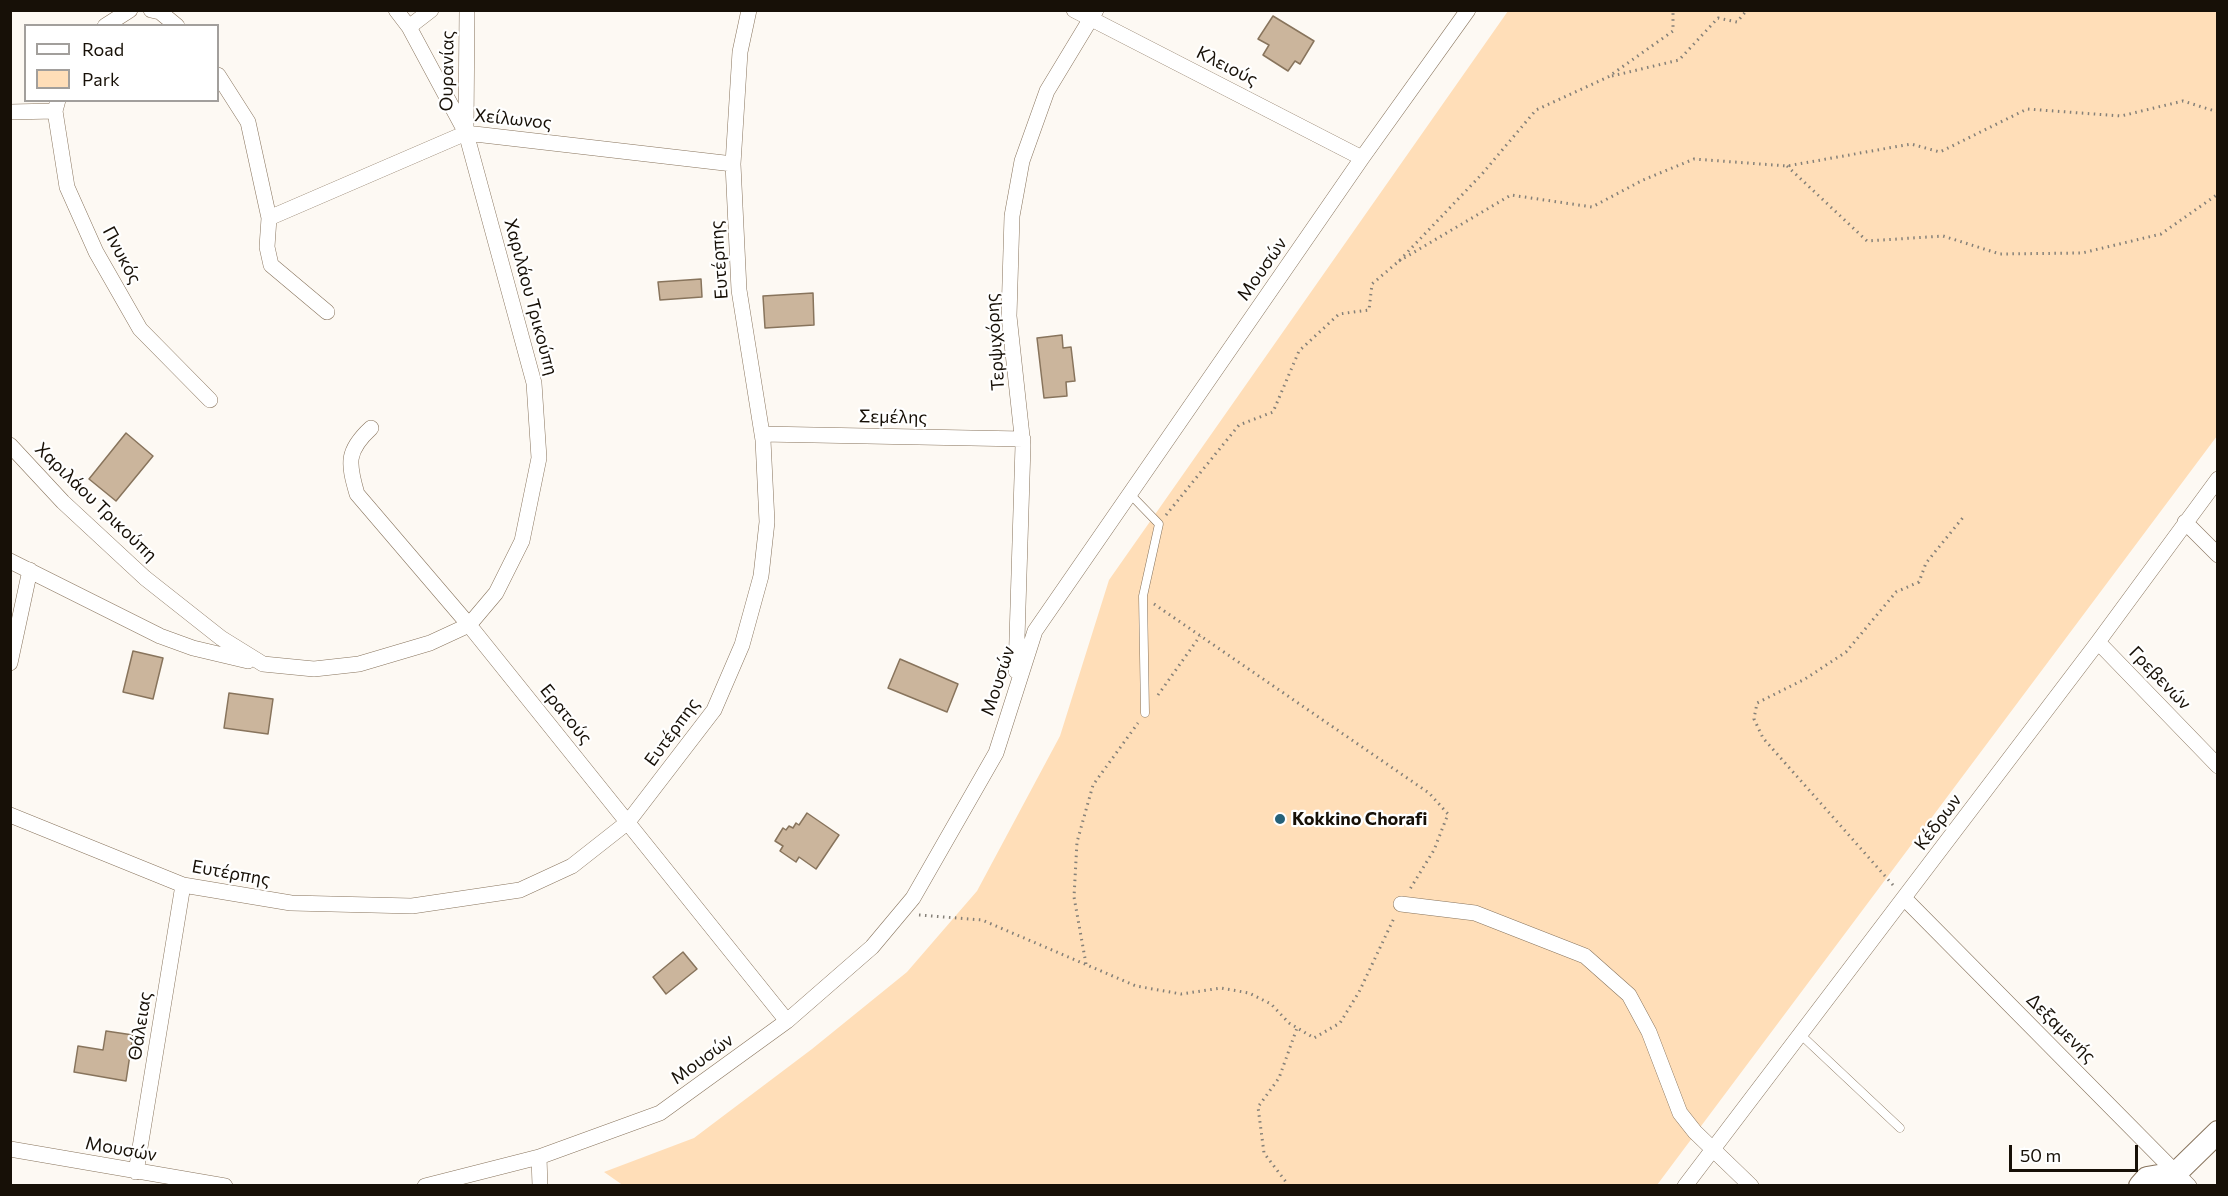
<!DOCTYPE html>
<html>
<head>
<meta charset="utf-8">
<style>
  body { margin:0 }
  #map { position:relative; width:2228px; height:1196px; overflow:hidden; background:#fdf9f3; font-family:Commissioner,sans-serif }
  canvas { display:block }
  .frame { position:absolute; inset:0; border:12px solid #171007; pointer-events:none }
  .legend { position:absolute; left:24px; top:24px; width:195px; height:78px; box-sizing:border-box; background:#fff; border:2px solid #a29f9c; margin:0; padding:8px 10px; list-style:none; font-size:18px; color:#171007 }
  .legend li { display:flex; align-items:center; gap:12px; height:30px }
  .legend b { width:30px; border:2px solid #a29f9c }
  .scale { position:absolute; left:2009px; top:1145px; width:129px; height:27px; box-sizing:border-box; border:3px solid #171007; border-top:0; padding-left:8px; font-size:18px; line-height:21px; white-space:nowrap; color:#171007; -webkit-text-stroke:4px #fff; paint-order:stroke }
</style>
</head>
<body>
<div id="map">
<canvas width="2228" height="1196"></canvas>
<div class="frame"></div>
<ul class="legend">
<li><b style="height:8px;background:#fff"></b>Road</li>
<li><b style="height:16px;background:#ffdeb8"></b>Park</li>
</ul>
<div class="scale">50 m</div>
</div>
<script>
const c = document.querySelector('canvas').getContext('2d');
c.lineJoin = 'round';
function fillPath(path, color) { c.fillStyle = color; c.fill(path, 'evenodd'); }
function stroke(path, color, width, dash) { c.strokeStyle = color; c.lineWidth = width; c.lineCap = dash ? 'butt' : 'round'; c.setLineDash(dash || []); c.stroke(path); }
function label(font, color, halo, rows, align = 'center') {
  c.font = font + ' Commissioner,sans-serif'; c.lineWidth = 4.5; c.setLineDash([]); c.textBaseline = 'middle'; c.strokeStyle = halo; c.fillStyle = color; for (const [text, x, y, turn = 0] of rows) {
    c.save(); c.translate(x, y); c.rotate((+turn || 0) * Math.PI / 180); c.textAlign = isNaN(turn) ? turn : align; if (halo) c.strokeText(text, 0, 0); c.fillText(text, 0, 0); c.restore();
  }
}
const green = new Path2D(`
  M 1508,11 L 2217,11 L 2217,436 L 1657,1185 L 624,1186 L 604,1172 L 694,1138 L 812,1049 L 907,972 L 977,891 L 1060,736 L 1109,580 Z`);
const building = new Path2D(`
  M 1273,16 L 1314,41 L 1300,64 L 1295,61 L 1288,71 L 1263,55 L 1269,45 L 1258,39 Z
  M 701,279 L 702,297 L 660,300 L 658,282 Z
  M 813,293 L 814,325 L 765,328 L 763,296 Z
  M 1062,335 L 1063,348 L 1071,347 L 1075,381 L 1066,382 L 1067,396 L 1044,398 L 1037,338 Z
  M 126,433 L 153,456 L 116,501 L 89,479 Z
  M 133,651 L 163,658 L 153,699 L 123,692 Z
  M 900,659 L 958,684 L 947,712 L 888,688 Z
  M 229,693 L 273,699 L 268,734 L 224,728 Z
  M 807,813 L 839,835 L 816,869 L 799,857 L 796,862 L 780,851 L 783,846 L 775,841 L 783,828 L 786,830 L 789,826 L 793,828 L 796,823 L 799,825 Z
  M 683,952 L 697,969 L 666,994 L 653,977 Z
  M 106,1031 L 133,1035 L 126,1081 L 74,1072 L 78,1046 L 103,1050 Z`);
const path = new Path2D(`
  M 1612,76 L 1679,60 L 1718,18 L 1737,22 L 1747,10
  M 1787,166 L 1867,241 L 1943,236 L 2000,254 L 2082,253 L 2161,234 L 2218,194
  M 1399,261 L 1511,195 L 1592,207 L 1643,180 L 1694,159 L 1787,166 L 1911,144 L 1940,152 L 2027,109 L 2121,116 L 2183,101 L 2218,112
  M 1166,515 L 1239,425 L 1273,412 L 1299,351 L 1339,314 L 1369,310 L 1372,284 L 1399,261 L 1482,174 L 1536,110 L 1608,77 L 1673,31 L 1673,10
  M 1154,604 L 1429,793 L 1448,814 L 1434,850 L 1410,889
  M 1158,695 L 1200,636
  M 1893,885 L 1763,738 L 1754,719 L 1757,703 L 1805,679 L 1846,652 L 1896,592 L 1919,582 L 1926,563 L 1965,515
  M 919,915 L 982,920 L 1136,986 L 1181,994 L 1221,988 L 1249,993 L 1271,1004 L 1289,1023 L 1314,1038 L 1340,1023 L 1359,992 L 1395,916
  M 1086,964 L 1074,897 L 1077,842 L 1093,785 L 1138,723
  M 1289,1186 L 1264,1153 L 1258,1107 L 1279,1078 L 1297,1028`);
const lane = new Path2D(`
  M 1130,494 L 1159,524 L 1143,596 L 1145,713
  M 1801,1035 L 1900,1128`);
const street = new Path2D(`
  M 151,10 L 160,12 L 177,26
  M 1074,10 L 1362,158
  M 105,26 L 130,10
  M 409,27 L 431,10
  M 218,75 L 248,122 L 269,218 L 267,247 L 271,265 L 327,312
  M 58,100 L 55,111 L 67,187 L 96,252 L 140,329 L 210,400
  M 10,112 L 55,111
  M 466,130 L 467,10
  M 269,218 L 466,133 L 733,164
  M 371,428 C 346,451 348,463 357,494 L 469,625 L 787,1021
  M 762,434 L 1023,439
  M 10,445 L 63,502 L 145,578 L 221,638 L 263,664 L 314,669 L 359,664 L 430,643 L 469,625 L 496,593 L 522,541 L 539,458 L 534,383 L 466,133 L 409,27 L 396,10
  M 2185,522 L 2218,555
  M 10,561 L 160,636 L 193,648 L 248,661
  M 2098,642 L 2218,766
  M 10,663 L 30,570
  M 1016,671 L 1023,445 L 1009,316 L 1012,216 L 1022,161 L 1047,91 L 1096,10
  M 10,815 L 183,885 L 291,903 L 412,906 L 520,890 L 572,866 L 628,822 L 714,710 L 742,645 L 761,576 L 767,522 L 763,440 L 739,290 L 733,164 L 740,52 L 749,10
  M 1904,898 L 2189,1186
  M 1401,904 L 1475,913 L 1585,956 L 1629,995 L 1649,1032 L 1680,1113 L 1695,1132 L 1751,1186
  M 10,1149 L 225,1186
  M 539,1157 L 540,1186
  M 136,1172 L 183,885
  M 425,1186 L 539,1157 L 660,1113 L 787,1021 L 872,947 L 913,898 L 996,753 L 1035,631 L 1362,158 L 1468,10
  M 1685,1186 L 2098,642 L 2218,479`);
const secondary = new Path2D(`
  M 2176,1173 L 2218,1132
  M 2140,1186 L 2147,1178 L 2176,1173 L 2171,1186`);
const markers = [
  [1280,819,6,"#256179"]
];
const streetNames = [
  ["Κλειούς",1227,66,27],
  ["Ουρανίας",447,71,-89],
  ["Χείλωνος",513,119,6],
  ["Πνυκός",122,255,62],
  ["Ευτέρπης",719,260,-94],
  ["Μουσών",1262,269,-55],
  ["Χαριλάου Τρικούπη",531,297,75],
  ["Τερψιχόρης",995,342,-94],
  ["Σεμέλης",893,417,1],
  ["Χαριλάου Τρικούπη",96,502,44],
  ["Γρεβενών",2160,678,46],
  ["Μουσών",998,681,-72],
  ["Ερατούς",566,714,51],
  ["Ευτέρπης",672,732,-54],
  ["Κέδρων",1938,822,-53],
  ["Ευτέρπης",231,873,10],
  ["Θάλειας",140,1026,-81],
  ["Δεξαμενής",2061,1028,45],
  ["Μουσών",702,1059,-36],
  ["Μουσών",121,1149,10]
];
const poiNames = [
  ["Kokkino Chorafi",1292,819]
];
fillPath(green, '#ffdeb8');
fillPath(building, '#cbb59c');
stroke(building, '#88745c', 1.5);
stroke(lane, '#88745d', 9);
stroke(street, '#88745d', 16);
stroke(secondary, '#88745d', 24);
stroke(path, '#858078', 3, [1.5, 4.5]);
stroke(lane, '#fff', 8);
stroke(street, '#fff', 15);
stroke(secondary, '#fff', 22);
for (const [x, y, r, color] of markers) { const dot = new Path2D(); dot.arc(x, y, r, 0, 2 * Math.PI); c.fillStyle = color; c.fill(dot); stroke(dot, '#fff', 2); }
label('18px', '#171007', '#fff', streetNames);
label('bold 18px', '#171007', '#fff', poiNames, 'left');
</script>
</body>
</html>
